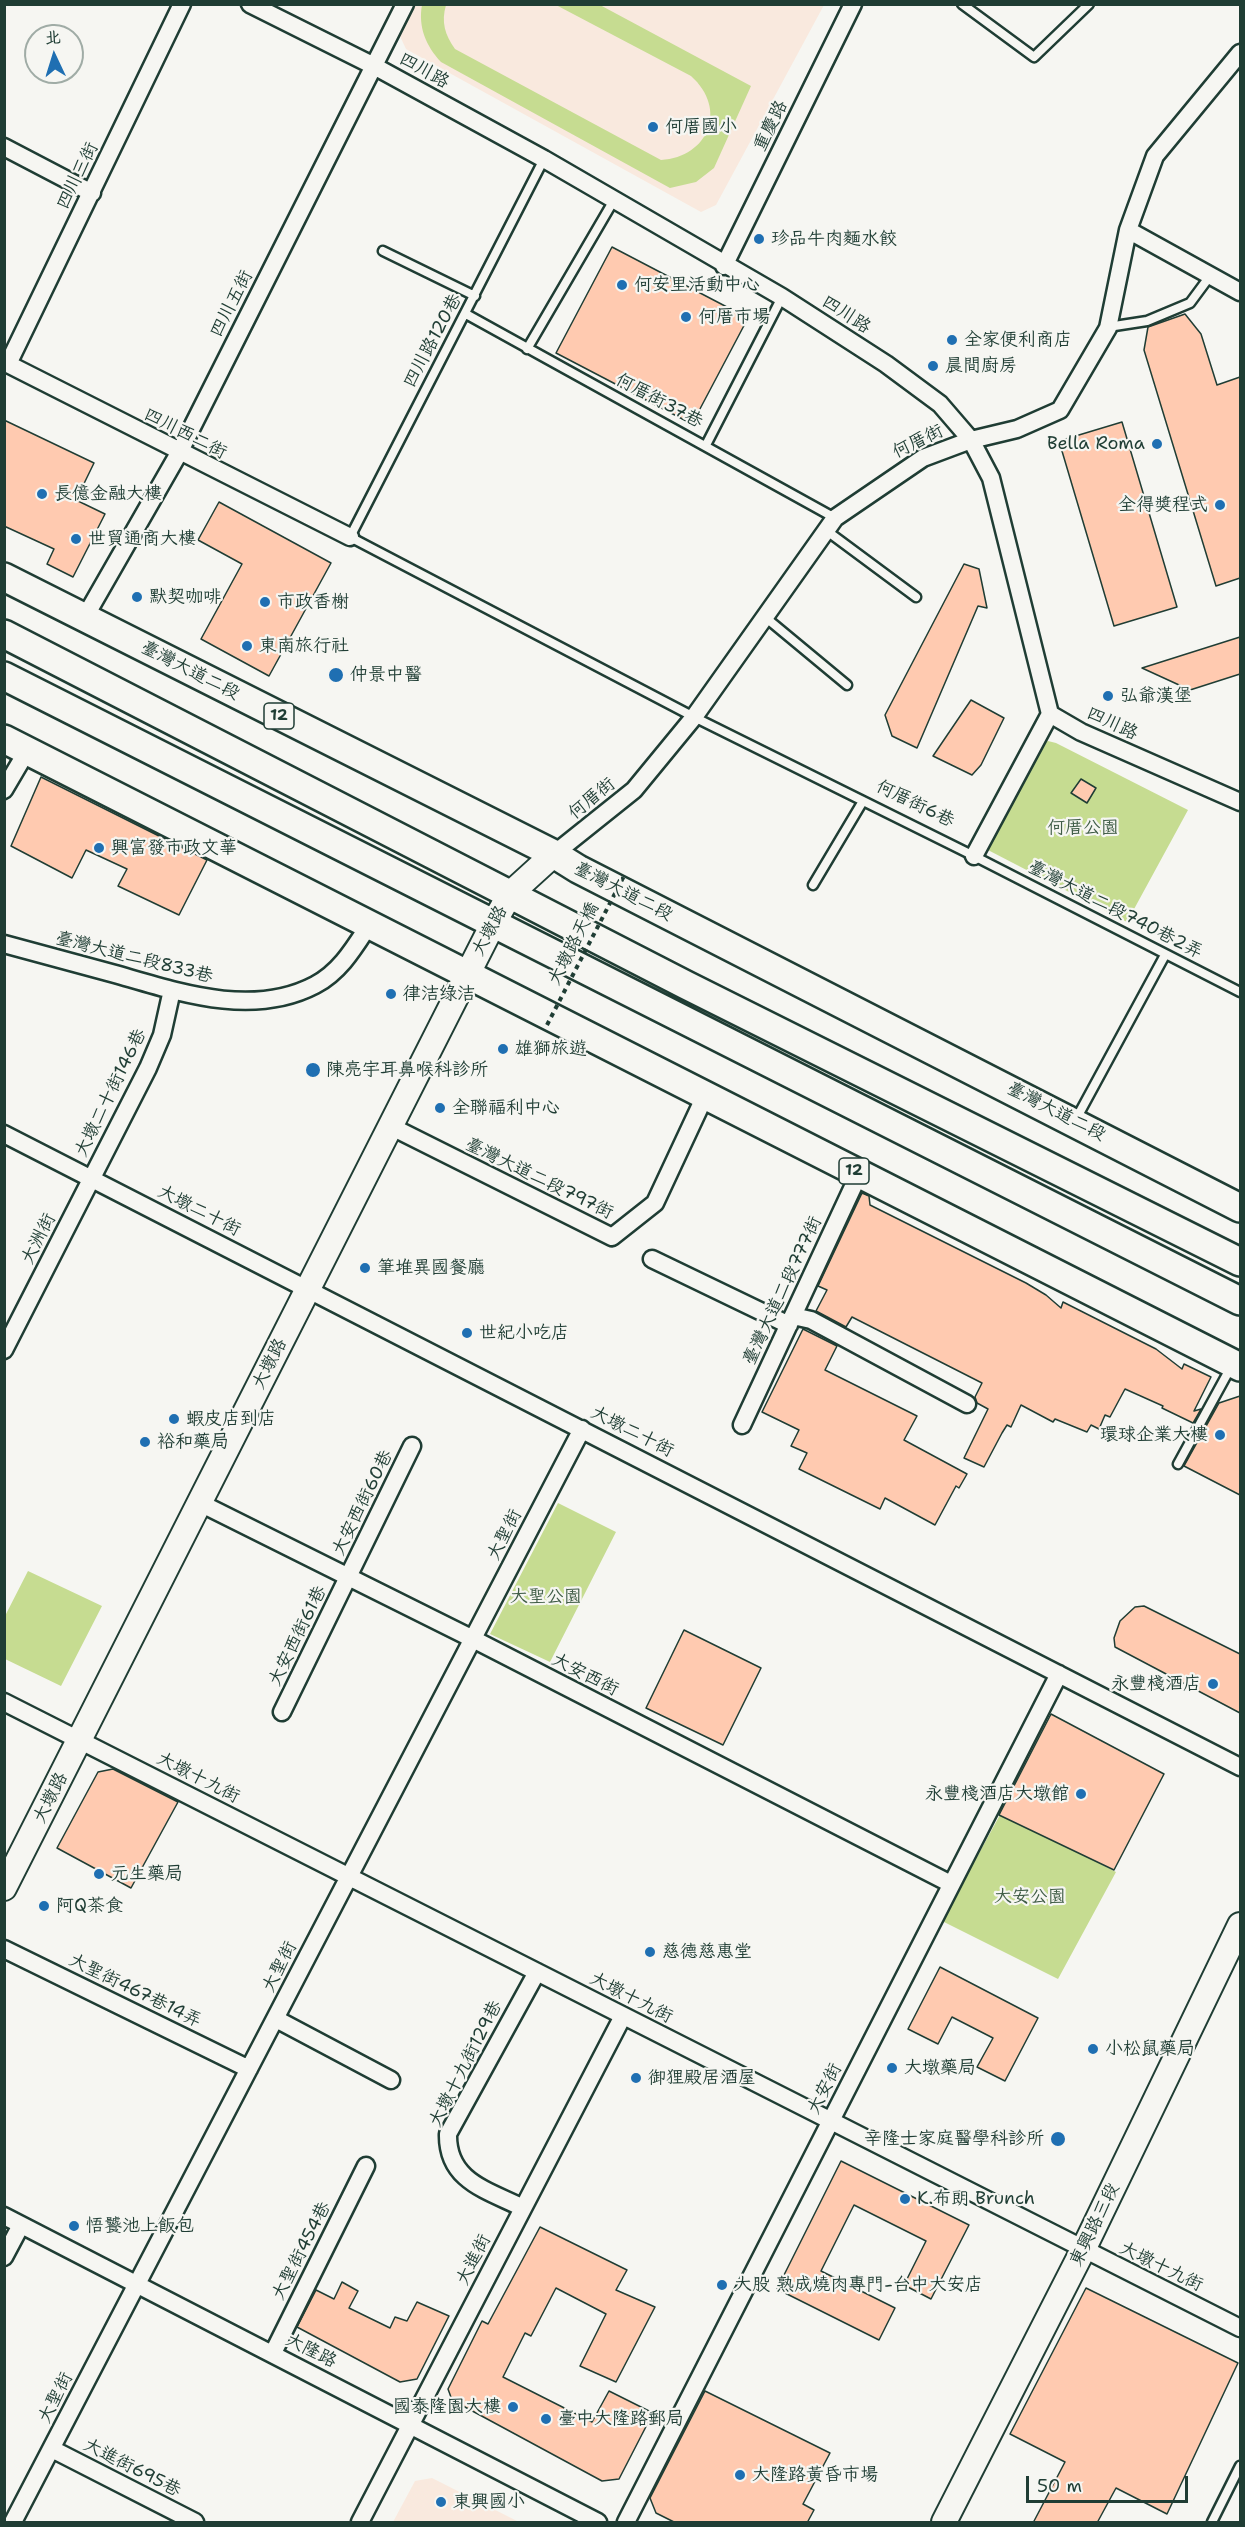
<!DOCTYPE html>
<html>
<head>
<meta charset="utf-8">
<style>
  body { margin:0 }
  #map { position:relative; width:1245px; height:2527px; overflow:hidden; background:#f6f6f2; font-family:"Shantell Sans","LXGW WenKai TC",sans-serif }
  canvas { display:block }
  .frame { position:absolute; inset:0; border:6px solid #1f3d34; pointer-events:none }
  .north { position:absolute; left:24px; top:24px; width:60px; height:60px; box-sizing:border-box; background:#f6f6f2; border:2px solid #a0aca6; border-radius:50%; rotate:356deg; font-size:16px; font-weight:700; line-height:24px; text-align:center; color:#1f3d34 }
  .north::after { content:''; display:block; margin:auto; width:21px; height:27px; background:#1f6fb2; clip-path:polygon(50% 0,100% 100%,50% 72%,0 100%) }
  .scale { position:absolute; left:1026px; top:2476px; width:162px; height:27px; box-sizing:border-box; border:3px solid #1f3d34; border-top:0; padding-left:8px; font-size:18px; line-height:21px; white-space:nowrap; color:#1f3d34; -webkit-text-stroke:4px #f6f6f2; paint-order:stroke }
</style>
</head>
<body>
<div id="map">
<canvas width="1245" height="2527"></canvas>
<div class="frame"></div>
<div class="north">北</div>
<div class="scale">50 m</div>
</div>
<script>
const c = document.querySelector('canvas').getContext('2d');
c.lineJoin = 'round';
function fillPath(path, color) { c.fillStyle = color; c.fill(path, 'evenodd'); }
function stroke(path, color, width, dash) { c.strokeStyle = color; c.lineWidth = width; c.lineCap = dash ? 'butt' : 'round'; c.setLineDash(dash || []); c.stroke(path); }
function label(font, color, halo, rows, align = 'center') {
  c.font = font + ' "Shantell Sans","LXGW WenKai TC",sans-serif'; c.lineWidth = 4.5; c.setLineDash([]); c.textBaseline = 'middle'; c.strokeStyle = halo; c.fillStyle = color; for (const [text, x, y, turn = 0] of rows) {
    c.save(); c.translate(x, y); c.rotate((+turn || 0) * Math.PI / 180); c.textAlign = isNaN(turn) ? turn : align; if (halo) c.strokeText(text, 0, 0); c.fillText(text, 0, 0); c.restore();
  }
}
const built = new Path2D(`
  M 414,5 L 824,5 L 716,205 L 701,212 L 406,49 L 399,34 Z
  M 432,2478 L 519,2522 L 393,2522 L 415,2481 Z`);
const green = new Path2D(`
  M 422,5 L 446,5 C 441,22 445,35 455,49 L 661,160 C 709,157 728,109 691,76 L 556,5 L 600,5 L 751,86 L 714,168 L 696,182 L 670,188 L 441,62 C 426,46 418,27 422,5 Z
  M 1048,741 L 1056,743 L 1188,810 L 1127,922 L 986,849 L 1042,743 Z
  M 558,1503 L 616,1532 L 550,1662 L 490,1634 Z
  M 28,1571 L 102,1606 L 61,1686 L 5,1659 L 5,1616 Z
  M 1001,1813 L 1116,1872 L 1058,1979 L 942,1921 Z`);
const building = new Path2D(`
  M 612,247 L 748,318 L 692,424 L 556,353 Z
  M 1185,314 L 1201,334 L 1217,385 L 1240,377 L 1240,578 L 1216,586 L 1144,350 L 1148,327 Z
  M 4,420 L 94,463 L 76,500 L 105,514 L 73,577 L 47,564 L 54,549 L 4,526 Z
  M 1122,422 L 1177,607 L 1114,626 L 1059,441 Z
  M 219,502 L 331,563 L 269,676 L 201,639 L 242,564 L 198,540 Z
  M 964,564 L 979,569 L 987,608 L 978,606 L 917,748 L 892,736 L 885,715 Z
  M 1240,637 L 1240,674 L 1190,690 L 1142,668 Z
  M 971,700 L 1004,718 L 981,765 L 972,775 L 933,756 Z
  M 41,777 L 207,860 L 179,915 L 118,886 L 127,869 L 86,850 L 72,878 L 11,846 Z
  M 1081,779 L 1096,788 L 1087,803 L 1071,793 Z
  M 862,1193 L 869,1196 L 870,1205 L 1026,1283 L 1046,1295 L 1061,1308 L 1063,1302 L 1156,1349 L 1182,1369 L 1184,1364 L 1211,1377 L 1194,1411 L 1201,1409 L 1193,1423 L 1162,1408 L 1163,1406 L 1125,1389 L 1110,1417 L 1105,1415 L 1099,1429 L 1091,1425 L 1087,1432 L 1055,1419 L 1053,1422 L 1021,1405 L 1011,1427 L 1007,1425 L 1002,1433 L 984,1467 L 964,1458 L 988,1409 L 977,1403 L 975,1397 L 982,1383 L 852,1317 L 846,1327 L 816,1311 L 827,1290 L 818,1286 Z
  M 803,1329 L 837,1346 L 825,1370 L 917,1416 L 904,1440 L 967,1474 L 959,1488 L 956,1486 L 935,1525 L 885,1498 L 880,1509 L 799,1469 L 807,1453 L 791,1446 L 799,1430 L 762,1412 Z
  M 1240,1396 L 1240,1495 L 1184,1466 L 1219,1403 Z
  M 1144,1606 L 1240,1654 L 1240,1713 L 1115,1647 L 1114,1638 L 1120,1621 L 1135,1607 Z
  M 684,1630 L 761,1668 L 723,1745 L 646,1708 Z
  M 1051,1714 L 1164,1774 L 1114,1870 L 999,1815 Z
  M 113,1769 L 178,1802 L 131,1888 L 57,1848 L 98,1772 Z
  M 940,1967 L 1038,2018 L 1005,2081 L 977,2067 L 993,2038 L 952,2017 L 938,2044 L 908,2029 Z
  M 841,2161 L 969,2225 L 931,2299 L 904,2285 L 926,2241 L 854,2205 L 821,2271 L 895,2308 L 879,2340 L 777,2289 Z
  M 540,2227 L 627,2270 L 616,2290 L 655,2307 L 616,2382 L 580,2366 L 606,2314 L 556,2288 L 531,2336 L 525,2333 L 503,2377 L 592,2422 L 609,2391 L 653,2413 L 619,2479 L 602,2481 L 452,2400 L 448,2389 L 482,2321 L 488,2324 Z
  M 342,2282 L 358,2291 L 349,2308 L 390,2328 L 395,2317 L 407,2321 L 417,2302 L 449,2316 L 417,2379 L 400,2382 L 297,2327 L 316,2290 L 334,2299 Z
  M 1086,2288 L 1238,2363 L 1167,2514 L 1116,2488 L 1097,2523 L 1033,2523 L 1065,2462 L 1010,2434 Z
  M 705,2391 L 830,2453 L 803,2504 L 814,2510 L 807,2523 L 676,2523 L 656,2513 L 650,2498 Z`);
const lane = new Path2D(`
  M 962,4 L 1034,57 L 1089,4
  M 544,159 L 350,537 L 694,717 L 974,856 L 1240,992
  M 383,251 L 475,296
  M 466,314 L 835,518
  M 1108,327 L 1147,321 L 1190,303 L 1210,276
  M 527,349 L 614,200
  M 706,445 L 782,297
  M 827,531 L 916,597
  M 765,617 L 847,685
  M 813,885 L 863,801
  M 1075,1121 L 1165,955
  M 1178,1464 L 1231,1367
  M 1212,2522 L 1240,2466`);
const street = new Path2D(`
  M 250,4 L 374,66 L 544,159 L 782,297 L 886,364 L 940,404 L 971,440 L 991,478 L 1050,714 L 1081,732 L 1240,802
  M 4,147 L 92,193
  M 1128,230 L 1240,292
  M 724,266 L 853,4
  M 4,362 L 350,537
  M 8,364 L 182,4
  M 85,617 L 179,453 L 405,4
  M 4,790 L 27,751
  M 554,854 L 634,790 L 694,717 L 835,518 L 923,458 L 971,440 L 1017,429 L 1060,410 L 1108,328 L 1128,230 L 1155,156 L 1240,53
  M 974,856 L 1050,714
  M 4,944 C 41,954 78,964 115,974 C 178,992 252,1018 315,985 C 340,972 354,948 369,925
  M 390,1126 L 612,1237 L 655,1203 L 705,1096
  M 4,1134 L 1240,1767
  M 652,1259 L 789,1325
  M 793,1316 L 811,1320 L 967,1404
  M 4,1350 L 148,1068 L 162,1035 L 172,990
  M 742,1425 L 859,1174
  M 200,1503 L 473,1639 L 951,1884
  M 4,1702 L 1240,2328
  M 282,1712 L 412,1446
  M 4,1949 L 249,2069
  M 276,2019 L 391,2080
  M 523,2208 C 487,2190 447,2181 448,2134 L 537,1972
  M 4,2216 L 598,2522
  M 4,2257 L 21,2225
  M 273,2353 L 366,2166
  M 52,2449 L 195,2522
  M 13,2522 L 582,1429
  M 360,2522 L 623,2016
  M 626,2522 L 1059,1674`);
const secondary = new Path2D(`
  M 4,1888 L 493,924 L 510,894 L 554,854
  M 944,2522 L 1083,2250 L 1240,1925`);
const primary = new Path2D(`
  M 4,577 L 554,854 L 578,869 L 1240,1208
  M 4,634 L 686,985 L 1240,1262
  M 4,676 L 1240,1301
  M 4,739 L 1240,1367`);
const pathBridge = new Path2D(`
  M 547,1025 L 625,874`);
const markers = [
  [653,127,6,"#1f6fb2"],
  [759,239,6,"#1f6fb2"],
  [622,285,6,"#1f6fb2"],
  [686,317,6,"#1f6fb2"],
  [952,340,6,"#1f6fb2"],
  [933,366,6,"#1f6fb2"],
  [1157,444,6,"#1f6fb2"],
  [42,494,6,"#1f6fb2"],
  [1220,505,6,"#1f6fb2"],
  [76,539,6,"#1f6fb2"],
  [137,597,6,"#1f6fb2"],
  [265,602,6,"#1f6fb2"],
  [247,646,6,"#1f6fb2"],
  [336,675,8,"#1f6fb2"],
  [1108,696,6,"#1f6fb2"],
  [99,848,6,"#1f6fb2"],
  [391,994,6,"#1f6fb2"],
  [503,1049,6,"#1f6fb2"],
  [313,1070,8,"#1f6fb2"],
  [440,1108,6,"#1f6fb2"],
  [365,1268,6,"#1f6fb2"],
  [467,1333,6,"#1f6fb2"],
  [174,1419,6,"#1f6fb2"],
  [1220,1435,6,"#1f6fb2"],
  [145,1442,6,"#1f6fb2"],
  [1213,1684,6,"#1f6fb2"],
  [1081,1794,6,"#1f6fb2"],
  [99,1874,6,"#1f6fb2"],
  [44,1906,6,"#1f6fb2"],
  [650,1952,6,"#1f6fb2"],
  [1093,2049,6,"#1f6fb2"],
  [892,2068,6,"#1f6fb2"],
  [636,2078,6,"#1f6fb2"],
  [1058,2139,8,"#1f6fb2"],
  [905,2199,6,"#1f6fb2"],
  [74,2226,6,"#1f6fb2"],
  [722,2285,6,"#1f6fb2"],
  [513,2407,6,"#1f6fb2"],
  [546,2419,6,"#1f6fb2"],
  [740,2475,6,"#1f6fb2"],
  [441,2502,6,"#1f6fb2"]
];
const shields = [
  [279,716,30],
  [854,1171,30]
];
const shieldNames = [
  ["12",279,716],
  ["12",854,1171]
];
const streetNames = [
  ["四川路",424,71,29],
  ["重慶路",771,126,-64],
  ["四川三街",78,176,-64],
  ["四川五街",232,304,-63],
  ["四川路",846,315,33],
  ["四川路120巷",433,341,-62],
  ["何厝街37巷",659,401,28],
  ["四川西二街",185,434,27],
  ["何厝街",918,442,-26],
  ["臺灣大道二段",190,671,27],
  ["四川路",1112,724,25],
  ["何厝街",592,799,-39],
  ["何厝街6巷",915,804,26],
  ["臺灣大道二段",623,892,27],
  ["臺灣大道二段740巷2弄",1115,910,27],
  ["大墩路",490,931,-62],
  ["大墩路天橋",574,944,-63],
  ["臺灣大道二段833巷",134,958,14],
  ["大墩二十街146巷",111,1093,-64],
  ["臺灣大道二段",1056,1112,27],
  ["臺灣大道二段797街",539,1179,26],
  ["大墩二十街",199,1211,27],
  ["大洲街",39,1239,-63],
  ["臺灣大道二段777街",783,1291,-65],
  ["大墩路",270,1364,-63],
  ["大墩二十街",632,1432,27],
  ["大安西街60巷",363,1503,-64],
  ["大聖街",505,1535,-63],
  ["大安西街61巷",298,1636,-64],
  ["大安西街",585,1675,27],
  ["大墩十九街",198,1778,27],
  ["大墩路",51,1798,-63],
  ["大聖街",280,1967,-63],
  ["大聖街467巷14弄",135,1991,26],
  ["大墩十九街",631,1998,27],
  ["大墩十九街129巷",466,2064,-63],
  ["大安街",825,2089,-63],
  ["東興路三段",1095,2225,-64],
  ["大聖街454巷",302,2251,-63],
  ["大進街",474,2260,-63],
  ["大墩十九街",1161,2267,26],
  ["大隆路",311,2351,27],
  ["大聖街",56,2398,-63],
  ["大進街695巷",132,2468,27]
];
const poiNames = [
  ["何厝國小",665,127],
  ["珍品牛肉麵水餃",771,239],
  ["何安里活動中心",634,285],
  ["何厝市場",698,317],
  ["全家便利商店",964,340],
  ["晨間廚房",945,366],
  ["Bella Roma",1145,444,"right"],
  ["長億金融大樓",54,494],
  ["全得獎程式",1208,505,"right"],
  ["世貿通商大樓",88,539],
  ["默契咖啡",149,597],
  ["市政香榭",277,602],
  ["東南旅行社",259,646],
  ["仲景中醫",350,675],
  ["弘爺漢堡",1120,696],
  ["興富發市政文華",111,848],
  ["律洁绿洁",403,994],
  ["雄獅旅遊",515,1049],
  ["陳亮宇耳鼻喉科診所",326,1070],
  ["全聯福利中心",452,1108],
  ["筆堆異國餐廳",377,1268],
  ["世紀小吃店",479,1333],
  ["蝦皮店到店",186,1419],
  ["環球企業大樓",1208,1435,"right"],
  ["裕和藥局",157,1442],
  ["永豐棧酒店",1201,1684,"right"],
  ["永豐棧酒店大墩館",1069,1794,"right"],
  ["元生藥局",111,1874],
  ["阿Q茶食",56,1906],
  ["慈德慈惠堂",662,1952],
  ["小松鼠藥局",1105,2049],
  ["大墩藥局",904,2068],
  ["御狸殿居酒屋",648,2078],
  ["辛隆士家庭醫學科診所",1044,2139,"right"],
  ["K.布朗 Brunch",917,2199],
  ["悟饕池上飯包",86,2226],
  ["大股 熟成燒肉專門-台中大安店",734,2285],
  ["國泰隆園大樓",501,2407,"right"],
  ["臺中大隆路郵局",558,2419],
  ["大隆路黃昏市場",752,2475],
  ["東興國小",453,2502]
];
const parkNames = [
  ["何厝公園",1083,828],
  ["大聖公園",546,1597],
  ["大安公園",1030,1897]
];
fillPath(built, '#f9e9de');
fillPath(green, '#c6dc91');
fillPath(building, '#ffcab0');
stroke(building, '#1f3d34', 1.5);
stroke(lane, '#1f3d34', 13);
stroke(street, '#1f3d34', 21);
stroke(secondary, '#1f3d34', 28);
stroke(primary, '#1f3d34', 32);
stroke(lane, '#f6f6f2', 8);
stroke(street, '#f6f6f2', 16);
stroke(secondary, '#f6f6f2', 24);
stroke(primary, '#f6f6f2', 27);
stroke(pathBridge, '#1f3d34', 4, [4.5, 4.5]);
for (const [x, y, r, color] of markers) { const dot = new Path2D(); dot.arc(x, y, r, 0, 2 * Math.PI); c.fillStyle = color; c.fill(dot); stroke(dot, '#f6f6f2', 2); }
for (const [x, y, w] of shields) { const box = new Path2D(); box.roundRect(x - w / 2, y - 13, w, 26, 4.5); c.fillStyle = '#f6f6f2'; c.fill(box); stroke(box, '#1f3d34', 1.5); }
label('bold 16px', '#1f3d34', null, shieldNames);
label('18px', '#1f3d34', '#f6f6f2', streetNames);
label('18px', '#1f3d34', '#f6f6f2', poiNames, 'left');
label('18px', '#405d47', '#f6f6f2', parkNames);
</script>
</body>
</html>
